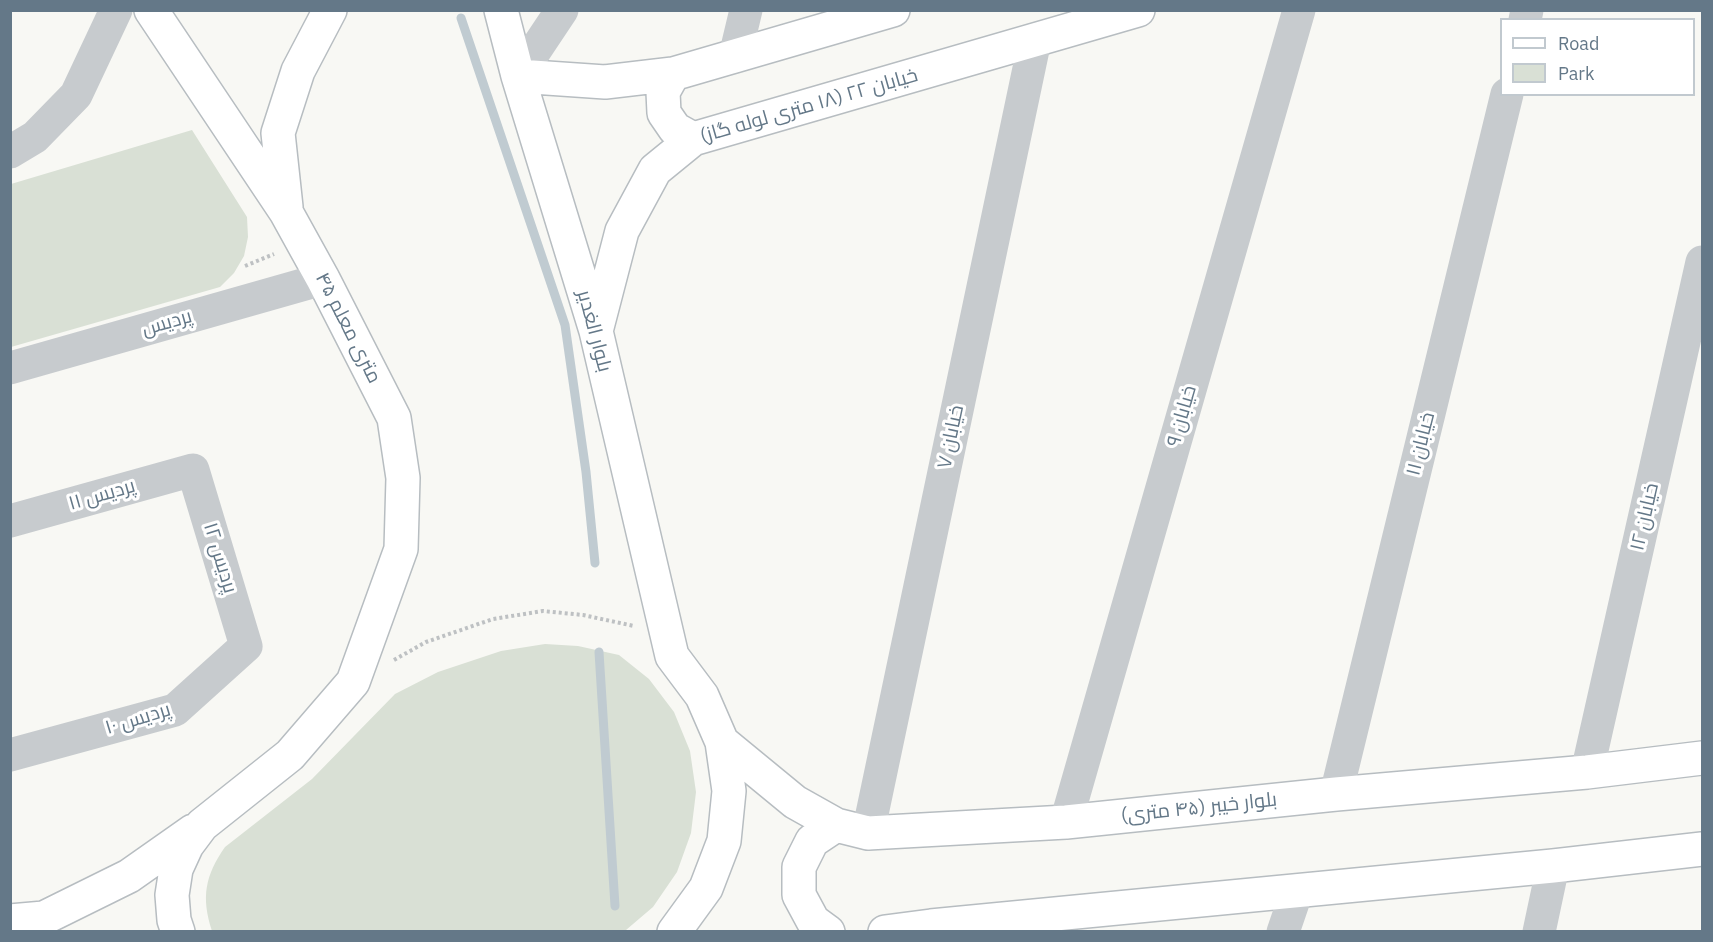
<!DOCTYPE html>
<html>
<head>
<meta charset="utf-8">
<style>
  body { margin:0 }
  #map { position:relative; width:1713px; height:942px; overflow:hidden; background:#f8f8f4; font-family:"IBM Plex Sans",sans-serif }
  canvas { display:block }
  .frame { position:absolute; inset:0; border:12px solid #647888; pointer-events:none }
  .legend { position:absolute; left:1500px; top:18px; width:195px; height:78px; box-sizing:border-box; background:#fff; border:2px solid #c1c9cf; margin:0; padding:8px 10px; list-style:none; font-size:18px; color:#647888 }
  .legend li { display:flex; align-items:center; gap:12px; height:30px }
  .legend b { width:30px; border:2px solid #c1c9cf }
</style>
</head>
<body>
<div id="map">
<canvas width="1713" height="942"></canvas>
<div class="frame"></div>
<ul class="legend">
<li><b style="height:8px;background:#fff"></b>Road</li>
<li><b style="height:16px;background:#d9e0d5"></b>Park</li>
</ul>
</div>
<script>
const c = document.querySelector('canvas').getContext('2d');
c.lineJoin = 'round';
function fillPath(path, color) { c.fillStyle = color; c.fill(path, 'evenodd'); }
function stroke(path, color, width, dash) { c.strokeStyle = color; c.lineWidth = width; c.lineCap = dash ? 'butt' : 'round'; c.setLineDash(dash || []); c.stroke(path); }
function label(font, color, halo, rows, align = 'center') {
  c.font = font + ' "IBM Plex Sans",Cairo,sans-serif'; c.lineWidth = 6; c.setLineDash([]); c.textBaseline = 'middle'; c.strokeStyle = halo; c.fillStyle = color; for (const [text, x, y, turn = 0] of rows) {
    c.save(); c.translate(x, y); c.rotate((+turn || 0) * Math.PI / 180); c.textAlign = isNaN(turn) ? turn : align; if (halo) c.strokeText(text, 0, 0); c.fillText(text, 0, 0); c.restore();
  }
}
const green = new Path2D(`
  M 192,130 L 247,217 L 248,237 L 244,256 L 234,273 L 220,287 L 11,347 L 11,184 Z
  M 545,644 L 578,646 L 619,655 L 649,679 L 674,712 L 690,751 L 696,792 L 691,833 L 677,872 L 653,907 L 626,930 L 609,931 L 212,931 C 201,897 205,876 225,847 L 312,779 L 395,694 L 438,672 L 501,651 Z`);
const stream = new Path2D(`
  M 461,18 L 565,325 L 586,472 L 595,563
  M 599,652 L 615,906`);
const path = new Path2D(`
  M 245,266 L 274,254
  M 394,660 L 426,642 L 493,619 L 543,611 L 583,615 L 634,626`);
const minor = new Path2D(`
  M 1525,20 L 1527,10
  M 735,56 L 746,10
  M 518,76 L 562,10
  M 10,152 L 35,137 L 76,95 L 116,10
  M 10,368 L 323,279
  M 10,521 L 193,470 L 246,646 L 175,710 L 10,755
  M 1587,772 L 1702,262
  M 1336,794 L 1507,94
  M 1066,822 L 1299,10
  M 868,833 L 1035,40
  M 1283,932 L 1297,891
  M 1539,932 L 1553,866`);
const secondary = new Path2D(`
  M 151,10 L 286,212 L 323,279 L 394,418 L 403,478 L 401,549 L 353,682 L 290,755 L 202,825 L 187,845 L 176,869 L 172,895 L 174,920 L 178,932
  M 501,10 L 518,76 L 596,331 L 672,656 L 702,696 L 722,742 L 729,791 L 724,841 L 706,888 L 674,932
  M 673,74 L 663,92 L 664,113 L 675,129 L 693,139
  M 518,76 L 605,82 L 673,74 L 893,10
  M 286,207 L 278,133 L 298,71 L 330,10
  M 596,331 L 622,231 L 655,170 L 693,139 L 1138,10
  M 722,742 L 795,802 L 836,825 L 868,833 L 1066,822 L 1336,794 L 1587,772 L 1702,758
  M 10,921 L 44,918 L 129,876 L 193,831
  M 828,932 L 813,921 L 799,895 L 799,867 L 812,841 L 836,825
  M 885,932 L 931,926 L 1553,866 L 1702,849`);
const streetNames = [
  ["خیابان ۲۲ (۱۸ متری لوله گاز)",809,106,-16],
  ["پردیس",167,323,-16],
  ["۴۵ متری معلم",348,328,63],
  ["بلوار الغدیر",594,331,75],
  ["خیابان ۹",1182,416,-74],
  ["خیابان ۷",951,437,-78],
  ["خیابان ۱۱",1421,444,-76],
  ["پردیس ۱۱",102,495,-16],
  ["خیابان ۱۲",1645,517,-77],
  ["پردیس ۱۲",220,558,73],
  ["پردیس ۱۰",138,719,-17],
  ["بلوار خیبر (۴۵ متری)",1199,808,-6]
];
fillPath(green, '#d9e0d5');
stroke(stream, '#c0cbd1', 9);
stroke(secondary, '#b7bdc1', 36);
stroke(path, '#bec1c3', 4, [3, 3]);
stroke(minor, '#c7cbce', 33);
stroke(secondary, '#fff', 33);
label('20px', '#647888', '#fff', streetNames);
</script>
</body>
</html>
